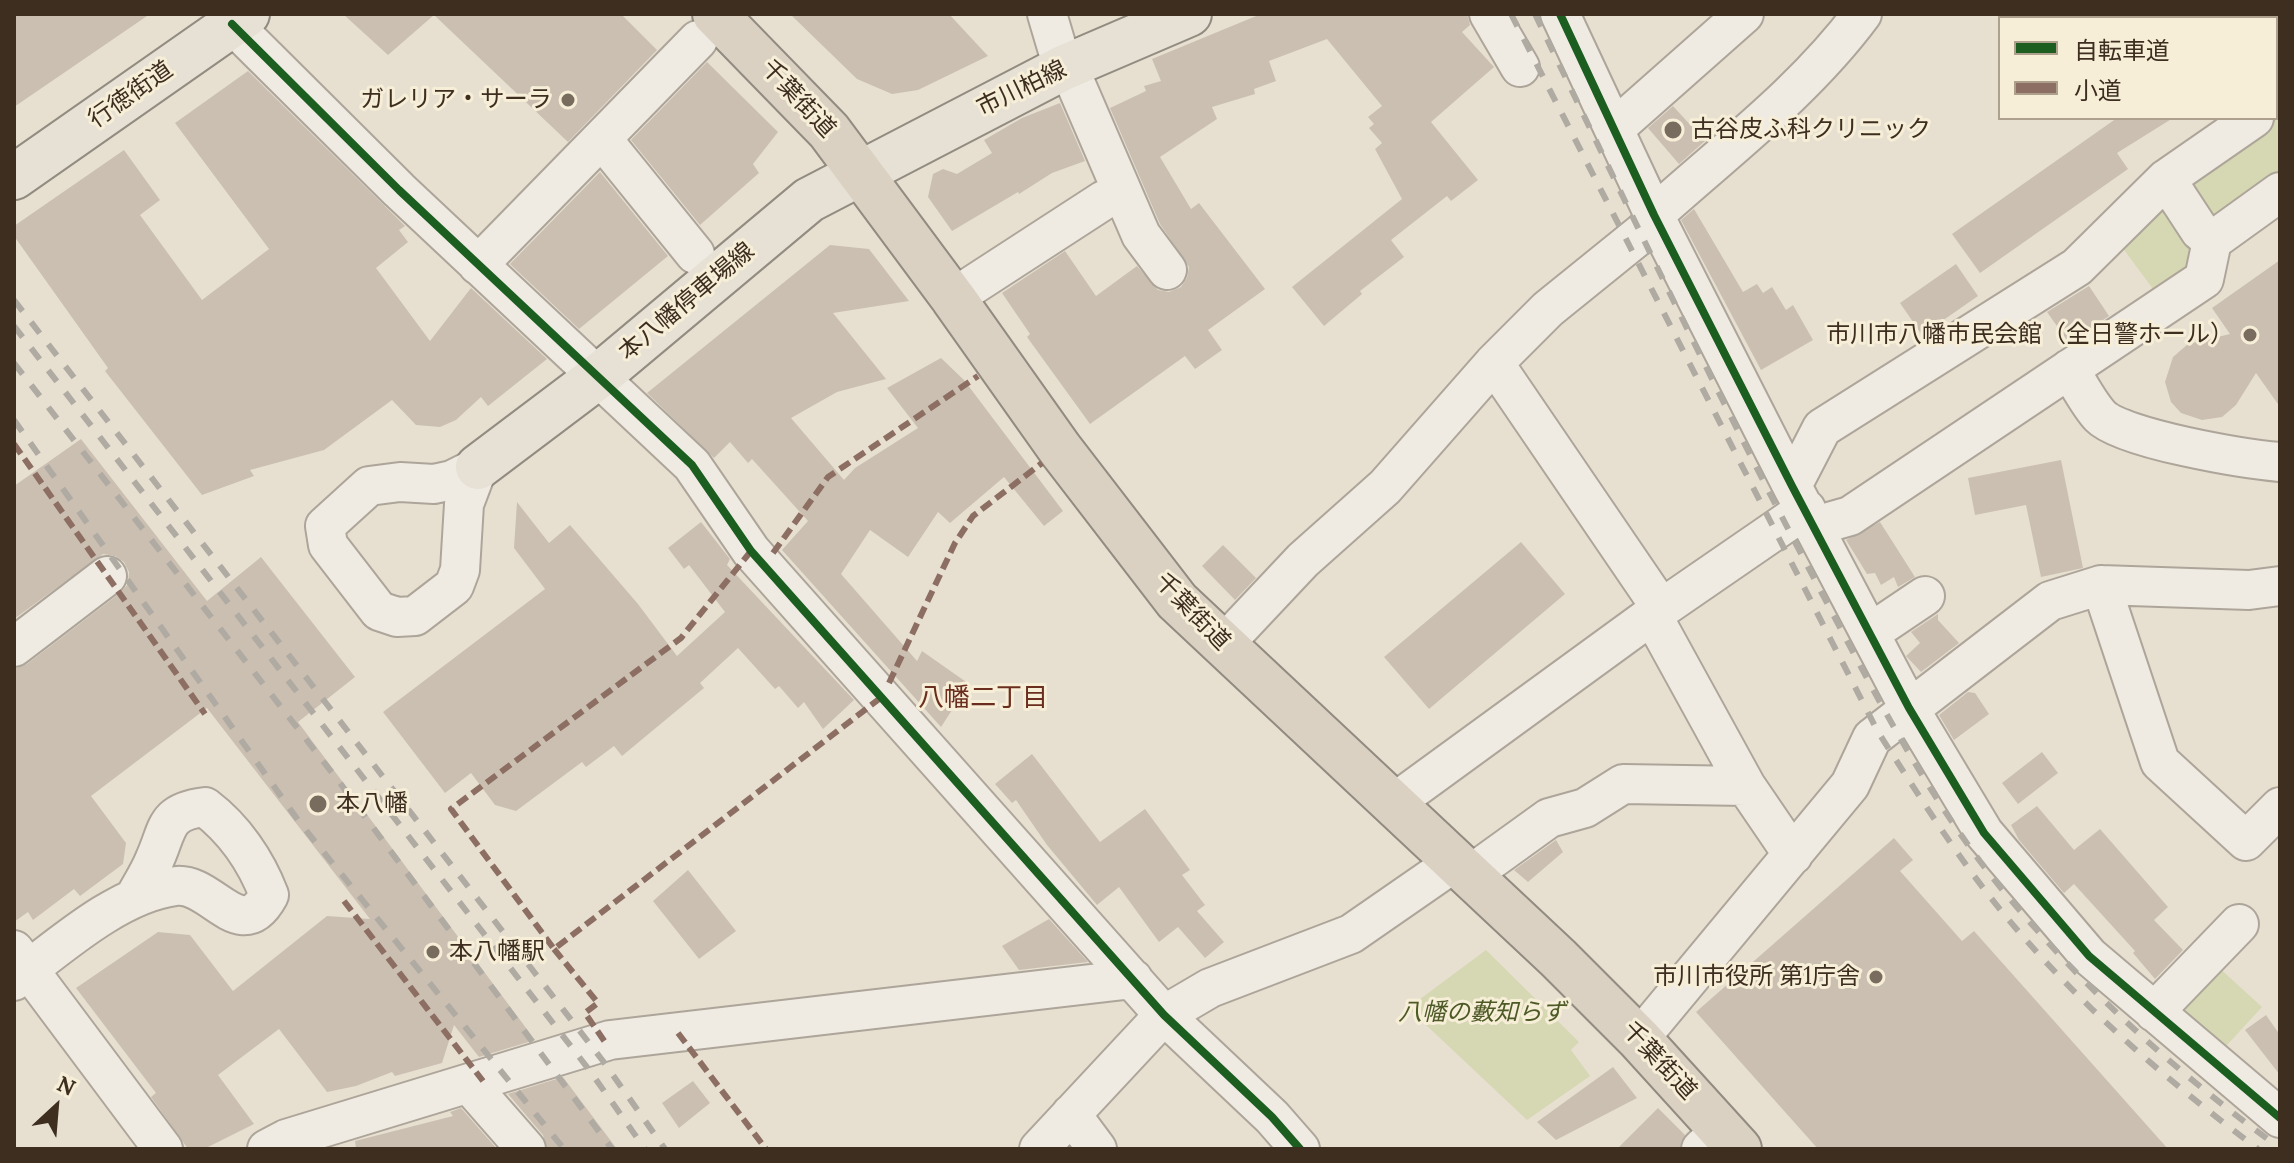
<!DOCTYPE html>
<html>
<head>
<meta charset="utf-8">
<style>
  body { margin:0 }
  #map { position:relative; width:2294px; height:1163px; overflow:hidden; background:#e7e0d1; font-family:Lora,"Noto Sans JP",serif }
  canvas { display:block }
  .frame { position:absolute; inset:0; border:16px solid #3d2e20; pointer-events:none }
  .legend { position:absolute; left:1998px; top:16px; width:280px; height:104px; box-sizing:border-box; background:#f7eed8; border:2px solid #ada18e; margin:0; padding:10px 14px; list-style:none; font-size:24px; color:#3d2e20 }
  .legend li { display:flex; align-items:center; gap:16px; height:40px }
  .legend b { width:40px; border:2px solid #ada18e }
  .north { position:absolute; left:16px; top:1067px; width:80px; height:80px; -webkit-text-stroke:6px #f7eed8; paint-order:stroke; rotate:26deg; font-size:22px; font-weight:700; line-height:32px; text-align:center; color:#3d2e20 }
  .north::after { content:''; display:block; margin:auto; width:28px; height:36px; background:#3d2e20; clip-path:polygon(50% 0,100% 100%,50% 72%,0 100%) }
</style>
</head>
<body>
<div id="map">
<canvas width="2294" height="1163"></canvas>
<div class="frame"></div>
<ul class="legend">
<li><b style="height:10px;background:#1b5e20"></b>自転車道</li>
<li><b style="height:10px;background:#8d6e63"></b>小道</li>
</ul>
<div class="north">N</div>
</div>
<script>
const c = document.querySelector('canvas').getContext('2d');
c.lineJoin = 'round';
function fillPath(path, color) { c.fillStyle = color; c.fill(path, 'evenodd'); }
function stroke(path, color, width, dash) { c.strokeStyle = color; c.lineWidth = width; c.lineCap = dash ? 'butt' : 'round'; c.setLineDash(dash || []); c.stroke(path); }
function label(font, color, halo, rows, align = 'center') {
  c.font = font + ' Lora,"Noto Sans JP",serif'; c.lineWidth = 6; c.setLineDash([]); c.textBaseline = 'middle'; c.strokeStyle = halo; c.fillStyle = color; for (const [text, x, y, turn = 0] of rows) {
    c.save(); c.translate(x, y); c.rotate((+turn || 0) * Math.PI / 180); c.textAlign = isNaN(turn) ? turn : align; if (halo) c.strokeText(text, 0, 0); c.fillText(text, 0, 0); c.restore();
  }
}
const green = new Path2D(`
  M 2280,112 L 2280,183 L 2214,263 L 2156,293 L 2116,239 Z
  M 1486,950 L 1579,1042 L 1571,1050 L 1590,1076 L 1527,1120 L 1408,1008 Z
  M 2215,964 L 2262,1007 L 2216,1057 L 2168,1012 Z`);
const building = new Path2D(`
  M 14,14 L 150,14 L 14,107 Z
  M 343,14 L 621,14 L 657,50 L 568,142 L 434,15 L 388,55 Z
  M 790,14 L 949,14 L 988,56 L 918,90 L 892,94 L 857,79 Z
  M 1261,14 L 1467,14 L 1470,25 L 1462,32 L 1494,67 L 1431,122 L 1478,180 L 1451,201 L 1447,196 L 1391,240 L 1404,257 L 1360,291 L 1362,294 L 1324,326 L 1292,287 L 1402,199 L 1375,149 L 1382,143 L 1369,128 L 1374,124 L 1368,117 L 1382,106 L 1327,39 L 1269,61 L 1276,81 L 1254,89 L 1255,94 L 1212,107 L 1217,119 L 1160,157 L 1191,209 L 1199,203 L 1265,289 L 1208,330 L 1222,350 L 1195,369 L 1185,356 L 1090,424 L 1027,337 L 1030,334 L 1002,293 L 1065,251 L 1096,296 L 1137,266 L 1158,290 L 1169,292 L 1181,287 L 1187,278 L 1189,267 L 1160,224 L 1110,108 L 1146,91 L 1144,86 L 1161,81 L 1152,59 Z
  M 707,62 L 778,132 L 753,164 L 759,173 L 700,225 L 631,140 Z
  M 248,71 L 405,226 L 399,230 L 408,242 L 376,268 L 430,341 L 471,288 L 547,359 L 488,406 L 481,397 L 456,420 L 440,427 L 416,425 L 392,400 L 324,450 L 250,470 L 254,476 L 202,495 L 105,371 L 108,368 L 14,236 L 14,226 L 124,150 L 160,200 L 140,215 L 202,300 L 269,249 L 175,123 Z
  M 1060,103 L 1085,161 L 1052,173 L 1019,194 L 1018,192 L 952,231 L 928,197 L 933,174 L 943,169 L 957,174 L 992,153 L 984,140 L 1022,118 Z
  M 1673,106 L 1705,141 L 1679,164 L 1648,128 Z
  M 2117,118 L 2173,118 L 2117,153 L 2128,169 L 1980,273 L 1952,234 Z
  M 600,172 L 668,256 L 579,329 L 510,264 Z
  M 1694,209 L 1743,292 L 1757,284 L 1763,293 L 1772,287 L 1786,310 L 1793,305 L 1813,340 L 1761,370 L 1681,220 Z
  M 830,245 L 869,249 L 909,301 L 833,313 L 886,379 L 837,392 L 791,418 L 844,480 L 855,468 L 918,428 L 887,388 L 941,358 L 964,380 L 1063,511 L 1044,526 L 1004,477 L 950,523 L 938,512 L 908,557 L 870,530 L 841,574 L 917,661 L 922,651 L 969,684 L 941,727 L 782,550 L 808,521 L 752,459 L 748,463 L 730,442 L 714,458 L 647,393 Z
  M 2280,260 L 2280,407 L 2256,373 L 2236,405 L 2222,417 L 2202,420 L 2181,413 L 2171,402 L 2165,382 L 2173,357 L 2188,344 L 2230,334 L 2212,308 Z
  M 1956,264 L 1978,296 L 1922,335 L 1900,303 Z
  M 2089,286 L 2109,316 L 2069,343 L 2047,312 Z
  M 81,439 L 207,601 L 261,557 L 355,677 L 298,722 L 535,1040 L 479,1057 L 454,1025 L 442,1063 L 395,1076 L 392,1072 L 356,1086 L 327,1092 L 279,1029 L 218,1075 L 254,1124 L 204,1149 L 188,1149 L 151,1097 L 156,1093 L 76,988 L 158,932 L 190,935 L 233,991 L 327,916 L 370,919 L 207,708 L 91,796 L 126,843 L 123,864 L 80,896 L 74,889 L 33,920 L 28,912 L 14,922 L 14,669 L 27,664 L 120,593 L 128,584 L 129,572 L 124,562 L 115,556 L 103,554 L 14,619 L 14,486 Z
  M 2061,460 L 2083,568 L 2041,577 L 2026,505 L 1975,515 L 1968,478 Z
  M 517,502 L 549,543 L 570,525 L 638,604 L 677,656 L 725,612 L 689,565 L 684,569 L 668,548 L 701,522 L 730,559 L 727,565 L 854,700 L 823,729 L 804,702 L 798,708 L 779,686 L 775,689 L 738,648 L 700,683 L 704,688 L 622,756 L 614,746 L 586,767 L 582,762 L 516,811 L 495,805 L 471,773 L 445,793 L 383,712 L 545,589 L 514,548 Z
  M 1880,522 L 1915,577 L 1898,587 L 1894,577 L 1881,585 L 1875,573 L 1867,574 L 1846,540 Z
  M 1521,542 L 1565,594 L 1429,709 L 1384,657 Z
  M 1223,545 L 1256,578 L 1235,600 L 1202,566 Z
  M 1938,614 L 1938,620 L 1959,643 L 1921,672 L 1906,656 L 1920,643 L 1911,632 Z
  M 1968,692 L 1975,693 L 1989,714 L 1954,740 L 1939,715 Z
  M 2042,752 L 2058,773 L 2018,804 L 2002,783 Z
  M 1032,754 L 1100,842 L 1145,809 L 1190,870 L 1182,875 L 1205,905 L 1197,911 L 1224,942 L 1205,958 L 1178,927 L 1159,942 L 1119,887 L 1097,905 L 1047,845 L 1016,800 L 1012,803 L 995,784 Z
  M 2037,806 L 2074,850 L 2100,829 L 2168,907 L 2154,920 L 2183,950 L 2155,979 L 2133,953 L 2135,951 L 2074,884 L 2064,893 L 2019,840 L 2011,825 Z
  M 1894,838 L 1913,860 L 1900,871 L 1962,941 L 1974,931 L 2168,1149 L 1818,1149 L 1696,1012 Z
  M 1556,840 L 1563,852 L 1528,882 L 1514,870 Z
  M 688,870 L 736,931 L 699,959 L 653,901 Z
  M 1049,919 L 1088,962 L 1019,970 L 1002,946 Z
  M 2266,1015 L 2280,1035 L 2280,1075 L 2245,1030 Z
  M 1613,1067 L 1637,1098 L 1556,1140 L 1537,1122 Z
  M 563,1077 L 617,1149 L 547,1149 L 543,1135 L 508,1094 Z
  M 693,1081 L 710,1103 L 679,1128 L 662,1103 Z
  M 461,1108 L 497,1149 L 356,1149 L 355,1141 L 453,1116 L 450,1112 Z
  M 1658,1108 L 1685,1135 L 1680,1149 L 1617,1149 Z`);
const minor = new Path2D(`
  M 1047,14 L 1063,68
  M 1489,14 L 1520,67
  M 1560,14 L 1654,215 L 1792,486 L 1909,708 L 1984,833 L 2089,956 L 2280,1118
  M 232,24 L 399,190 L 692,465 L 751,551 L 1164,1015 L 1272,1117 L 1300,1149
  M 1068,66 L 1141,235 L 1167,270
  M 1614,129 L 1744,14
  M 602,139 L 695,254
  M 2166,179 L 2200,231 L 2212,241
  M 478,265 L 698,40
  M 953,298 L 1104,200 L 1122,192
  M 1494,363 L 1661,608
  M 2069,369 C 2079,384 2088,403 2100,416 C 2122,439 2245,459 2280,462
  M 478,467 L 464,504 L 460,570 L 454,586 L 415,616 L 397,617 L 379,611 L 328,545 L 325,526 L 369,486 L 400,482 L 434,484 L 452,480 Z
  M 1792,486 L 1822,428 L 2077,267 L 2166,179 L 2254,118
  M 1815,526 L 1850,516 L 2204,279 L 2212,241 L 2280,192
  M 2101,585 L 2160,762 L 2246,841 L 2280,807
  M 1652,615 L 1746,786 L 1793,855
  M 1870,633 L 1925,596
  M 1223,645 L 1303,560 L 1385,487 L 1494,363 L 1548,309 L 1642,233 L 1651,225 L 1654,215 C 1726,150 1804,92 1862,14
  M 14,647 L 107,576
  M 1394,803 L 1652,615 L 1806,509
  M 1470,875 L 1549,818 L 1585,808 L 1623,784 L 1746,786
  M 14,950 L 163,1149
  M 14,981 C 60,946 119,893 176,886 C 212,882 241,947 269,895 C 256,861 234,829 205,807 C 163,812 169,829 154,861 C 149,873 142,884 136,895
  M 2154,1012 L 2239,924
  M 1639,1039 L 1850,785 L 1872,738 L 2050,601 L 2101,585 L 2249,590 L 2280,586
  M 470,1085 L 526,1149
  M 1071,1114 L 1097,1149
  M 267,1149 L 286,1139 L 610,1040 L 1133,979
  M 1039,1149 L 1164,1015 L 1210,988 L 1351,934 L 1455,862
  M 1701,1149 L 1722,1129`);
const major = new Path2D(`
  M 14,177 L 247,14
  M 478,467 L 600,375 L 809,200 L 1063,68 L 1189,14`);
const highway = new Path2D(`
  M 715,14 L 829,131 L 953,298 L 1060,449 L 1177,601 L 1558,958 L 1639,1039 L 1739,1149`);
const rail = new Path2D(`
  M 1511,14 L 1878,732 C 1918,794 1957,857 2003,913 C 2077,1003 2165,1079 2258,1149
  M 1535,14 C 1627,205 1718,397 1817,584 C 1876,695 1933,810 2016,906 C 2094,998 2183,1078 2280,1148
  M 14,300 L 603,1061 L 665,1149
  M 14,326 L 590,1071 L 645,1149
  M 14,363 L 340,783 L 612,1149
  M 14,420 L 300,823 L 564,1149`);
const quiet = new Path2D(`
  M 2240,14 L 2243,18
  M 2276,67 L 2280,72
  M 14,444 L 205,714
  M 751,551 L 681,638 L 451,809 L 554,949 L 883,696
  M 773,553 L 828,477 L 978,376
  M 889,683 L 955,543 L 973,516 L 1042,463
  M 344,901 L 483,1081
  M 554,949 L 598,1003 L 585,1013 L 605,1042
  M 678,1033 L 766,1149`);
const cycleway = new Path2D(`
  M 1560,14 L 1654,215 L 1792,486 L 1909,708 L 1984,833 L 2089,956 L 2280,1118
  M 232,24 L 399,190 L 692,465 L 751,551 L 1164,1015 L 1272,1117 L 1300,1149`);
const markers = [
  [568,100,8,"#786c5e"],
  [1673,130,10,"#786c5e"],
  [2250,335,8,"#786c5e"],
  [318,804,10,"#786c5e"],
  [433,952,8,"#786c5e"],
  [1876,977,8,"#786c5e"]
];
const streetNames = [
  ["市川柏線",1022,89,-26],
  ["行徳街道",131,95,-35],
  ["千葉街道",798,99,47],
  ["本八幡停車場線",687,302,-40],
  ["千葉街道",1192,612,46],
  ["千葉街道",1659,1061,47]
];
const poiNames = [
  ["ガレリア・サーラ",552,100],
  ["古谷皮ふ科クリニック",1691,130,"left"],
  ["市川市八幡市民会館（全日警ホール）",2234,335],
  ["本八幡",336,804,"left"],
  ["本八幡駅",449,952,"left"],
  ["市川市役所 第1庁舎",1860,977]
];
const parkNames = [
  ["八幡の藪知らず",1482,1013]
];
const neighbourhoodNames = [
  ["八幡二丁目",983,699]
];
fillPath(green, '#d6d7b3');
fillPath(building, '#cbbfb2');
stroke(minor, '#ada599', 42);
stroke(major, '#928b80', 48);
stroke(highway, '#928b80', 48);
stroke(minor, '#efebe3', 38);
stroke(major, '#e6e1d4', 44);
stroke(highway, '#dad1c2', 44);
stroke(rail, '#afaaa2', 6, [14, 14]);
stroke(quiet, '#8d6e63', 6, [12, 6]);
stroke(cycleway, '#1b5e20', 8);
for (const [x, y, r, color] of markers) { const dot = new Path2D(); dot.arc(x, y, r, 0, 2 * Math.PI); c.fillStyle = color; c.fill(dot); stroke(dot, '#f7eed8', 3); }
label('24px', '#3d2e20', '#f7eed8', streetNames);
label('24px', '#3d2e20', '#f7eed8', poiNames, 'right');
label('italic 24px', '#4d5a26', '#f7eed8', parkNames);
label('26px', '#6b2e1e', '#f7eed8', neighbourhoodNames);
</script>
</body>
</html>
